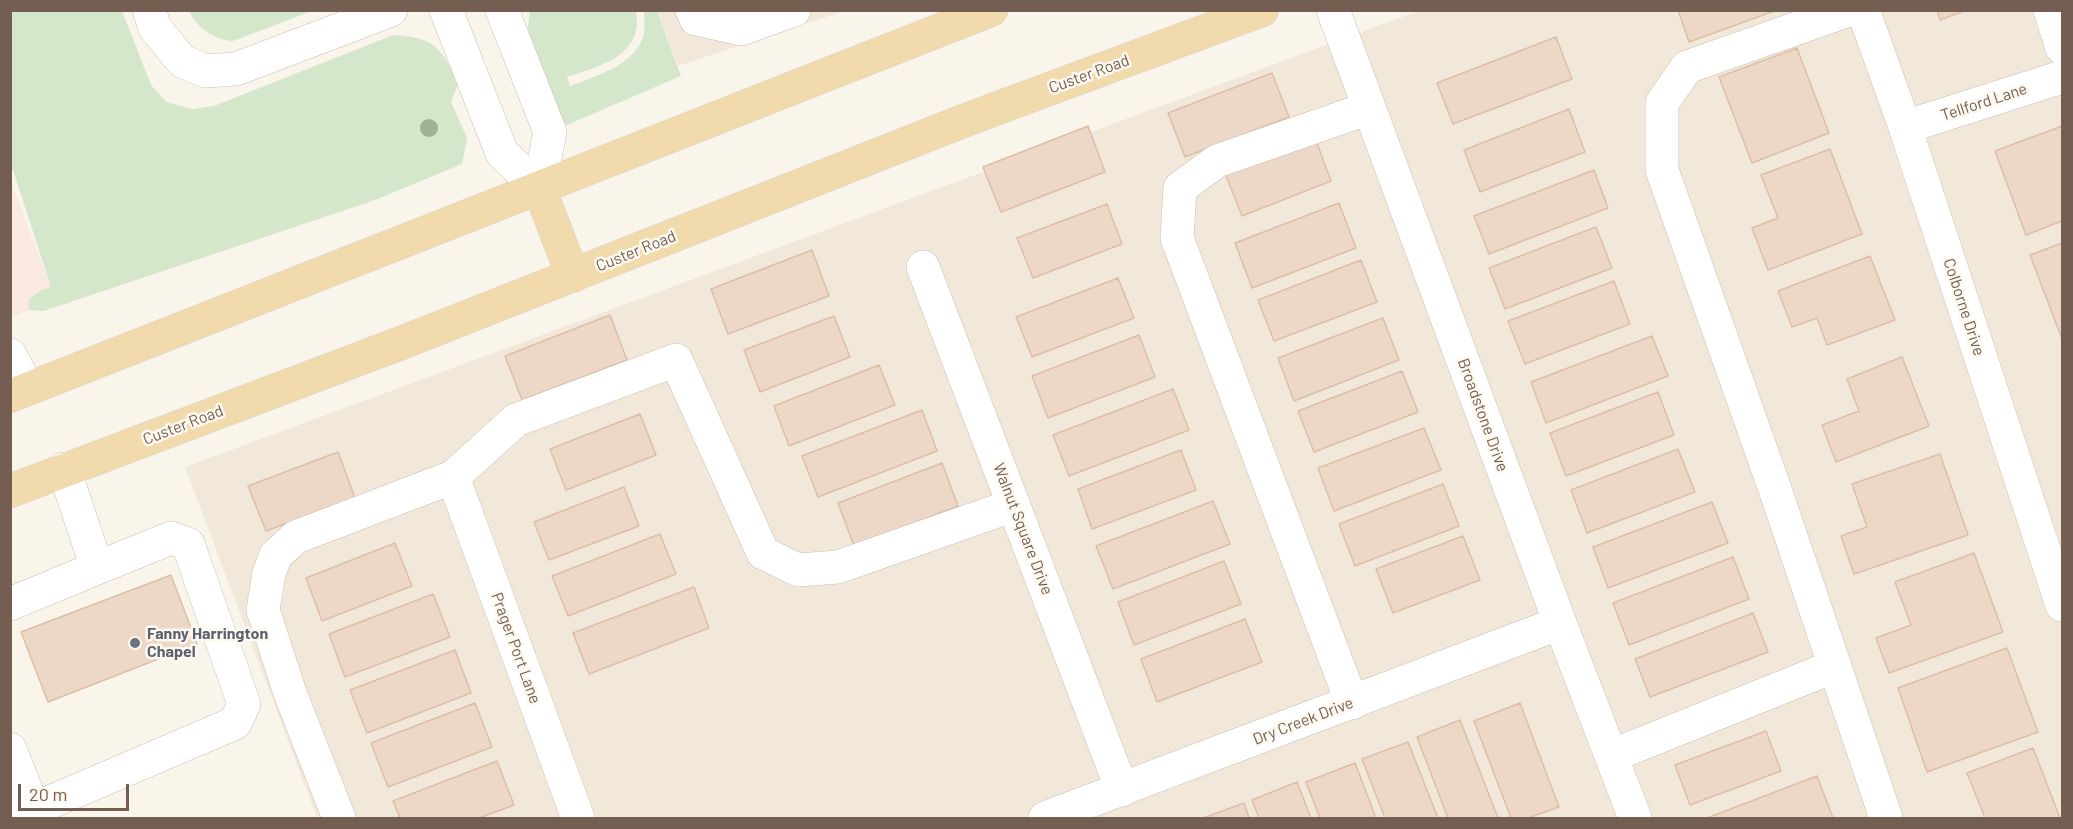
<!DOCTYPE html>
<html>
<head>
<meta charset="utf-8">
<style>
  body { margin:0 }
  #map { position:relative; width:2073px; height:829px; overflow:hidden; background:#faf5eb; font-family:Barlow,sans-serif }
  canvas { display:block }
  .frame { position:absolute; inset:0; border:12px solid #735e51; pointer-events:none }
  .scale { position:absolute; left:18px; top:784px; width:111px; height:27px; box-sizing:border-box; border:3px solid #735e51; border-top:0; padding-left:8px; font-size:18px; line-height:21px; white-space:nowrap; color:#735e51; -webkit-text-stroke:4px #fdf9f1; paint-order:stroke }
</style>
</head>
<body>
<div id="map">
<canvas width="2073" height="829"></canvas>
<div class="frame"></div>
<div class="scale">20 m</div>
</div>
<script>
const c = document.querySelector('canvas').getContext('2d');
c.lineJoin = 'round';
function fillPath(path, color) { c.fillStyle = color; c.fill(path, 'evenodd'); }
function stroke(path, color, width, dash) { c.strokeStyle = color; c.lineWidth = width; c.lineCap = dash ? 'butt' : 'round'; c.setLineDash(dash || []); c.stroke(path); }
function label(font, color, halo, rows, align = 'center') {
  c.font = font + ' Barlow,sans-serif'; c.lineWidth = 5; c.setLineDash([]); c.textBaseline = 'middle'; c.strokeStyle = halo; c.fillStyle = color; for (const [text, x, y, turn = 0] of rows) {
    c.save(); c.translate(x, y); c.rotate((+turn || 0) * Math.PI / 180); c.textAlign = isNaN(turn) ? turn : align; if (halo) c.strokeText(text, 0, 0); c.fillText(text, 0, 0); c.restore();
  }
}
const residential = new Path2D(`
  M 657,10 L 844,11 L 678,66 Z
  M 1418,11 L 2062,11 L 2062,818 L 317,818 L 185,467 Z`);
const commercial = new Path2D(`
  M 10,180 L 56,300 L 11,317 L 10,317 Z`);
const green = new Path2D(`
  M 11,11 L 122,11 L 151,85 L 166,102 L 193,109 L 214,106 L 393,35 C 435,37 442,48 458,84 L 451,102 L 467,138 L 462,164 L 375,200 L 44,311 L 29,310 L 29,299 L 40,291 L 51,287 L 13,170 L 11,170 Z
  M 189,11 L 312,11 L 233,41 C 214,40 197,28 189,11 Z
  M 530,11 L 636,11 C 644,55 601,66 567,77 L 570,86 C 596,76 636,65 644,34 C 645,26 644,18 644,11 L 657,11 L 681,76 L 567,125 L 562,120 L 530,41 L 528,26 Z`);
const building = new Path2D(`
  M 1678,10 L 1777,10 L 1689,42 Z
  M 1937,10 L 1967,10 L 1940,20 Z
  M 1556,37 L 1572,79 L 1453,124 L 1437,83 Z
  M 1797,48 L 1829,133 L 1752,163 L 1719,77 Z
  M 1272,73 L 1289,117 L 1185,157 L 1168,113 Z
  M 1569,109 L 1585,152 L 1480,192 L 1464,150 Z
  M 1088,126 L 1105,172 L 1001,212 L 983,167 Z
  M 2062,126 L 2062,221 L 2026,235 L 1995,151 Z
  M 1315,138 L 1331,181 L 1242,216 L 1225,173 Z
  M 1830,149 L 1862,234 L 1768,270 L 1752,228 L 1778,218 L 1761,175 Z
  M 1594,170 L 1608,208 L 1489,254 L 1474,216 Z
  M 1339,203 L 1356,248 L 1252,288 L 1235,243 Z
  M 1107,204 L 1122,244 L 1033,278 L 1017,238 Z
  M 1596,227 L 1612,268 L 1505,309 L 1489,268 Z
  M 2062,243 L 2062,339 L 2030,255 Z
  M 812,250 L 829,296 L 728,334 L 711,289 Z
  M 1870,256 L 1895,320 L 1827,345 L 1817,318 L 1792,327 L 1778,291 Z
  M 1361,260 L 1377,302 L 1274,341 L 1258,300 Z
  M 1118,278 L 1134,318 L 1032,357 L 1016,317 Z
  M 1614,281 L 1630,324 L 1525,364 L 1508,321 Z
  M 610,315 L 627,360 L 522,400 L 505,356 Z
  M 834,316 L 850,357 L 760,392 L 744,350 Z
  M 1383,318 L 1399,360 L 1294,401 L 1278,358 Z
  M 1139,335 L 1155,377 L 1048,418 L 1032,376 Z
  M 1652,336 L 1668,376 L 1546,423 L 1531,382 Z
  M 1902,357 L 1929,426 L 1836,462 L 1822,425 L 1859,411 L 1847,379 Z
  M 879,365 L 895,405 L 789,446 L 774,406 Z
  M 1402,371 L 1418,412 L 1314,452 L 1298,411 Z
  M 1173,389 L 1189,430 L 1069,476 L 1053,435 Z
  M 1658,392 L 1674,435 L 1566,476 L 1550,433 Z
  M 922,410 L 937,451 L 818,497 L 802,456 Z
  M 640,414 L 656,455 L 566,490 L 550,449 Z
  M 1424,428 L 1441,470 L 1334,511 L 1318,468 Z
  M 1678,449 L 1695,492 L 1587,533 L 1571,490 Z
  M 1181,450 L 1196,490 L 1092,529 L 1078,489 Z
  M 338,452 L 355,498 L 266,531 L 248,486 Z
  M 1940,454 L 1968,535 L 1854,574 L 1841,536 L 1867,527 L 1852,484 Z
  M 942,463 L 958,506 L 854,546 L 838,503 Z
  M 1443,484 L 1459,526 L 1355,566 L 1339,524 Z
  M 624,487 L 639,526 L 549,560 L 534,522 Z
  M 1213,501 L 1230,544 L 1113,589 L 1096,546 Z
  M 1712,502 L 1728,543 L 1608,588 L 1593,547 Z
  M 660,534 L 676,574 L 568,616 L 552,576 Z
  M 1463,536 L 1480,580 L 1393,613 L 1376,569 Z
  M 395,543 L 412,586 L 322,621 L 306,578 Z
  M 1974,553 L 2003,632 L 1889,673 L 1876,638 L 1911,625 L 1895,582 Z
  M 1733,557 L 1749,599 L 1629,645 L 1613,603 Z
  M 1224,561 L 1241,604 L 1134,645 L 1118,602 Z
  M 171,575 L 197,644 L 48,702 L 21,632 Z
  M 694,587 L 709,628 L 589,674 L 573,633 Z
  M 433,594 L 450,637 L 345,677 L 329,634 Z
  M 1753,613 L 1768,652 L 1650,697 L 1635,659 Z
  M 1245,619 L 1262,662 L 1157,702 L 1141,659 Z
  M 2007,648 L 2038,732 L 1927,772 L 1898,688 Z
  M 455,650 L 471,693 L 367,733 L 350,690 Z
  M 475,703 L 492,747 L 388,787 L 371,743 Z
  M 1520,703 L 1559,807 L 1528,818 L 1511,818 L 1474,721 Z
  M 1460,720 L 1498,818 L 1448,818 L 1417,737 Z
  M 1766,731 L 1781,771 L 1690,805 L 1675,765 Z
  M 1408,742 L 1438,818 L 1385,818 L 1362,759 Z
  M 2033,748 L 2060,818 L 1985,818 L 1967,773 Z
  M 497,761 L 514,805 L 479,818 L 400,818 L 393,801 Z
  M 1355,763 L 1376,818 L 1320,818 L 1306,782 Z
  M 1817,776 L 1833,818 L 1707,818 Z
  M 1297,782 L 1311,818 L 1259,818 L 1252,800 Z
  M 1244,803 L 1249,818 L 1203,818 Z`);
const minor = new Path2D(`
  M 149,10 L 155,28 L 182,61 L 205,71 L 236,69 L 391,10
  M 446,10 L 502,153 L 539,188
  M 502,10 L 550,132 L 539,188
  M 692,10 L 696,19 L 741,29 L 794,10
  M 1333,10 L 1560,623 L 1635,818
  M 1849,10 L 1687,67 L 1662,103 L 1662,170 L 1777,495 L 1886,818
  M 1863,10 L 1905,127 L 2062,605
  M 2050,10 L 2062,48
  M 1905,127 L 2062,77
  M 923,267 L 1122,790
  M 10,355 L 28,389
  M 453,477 L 578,818
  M 10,604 L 97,568 L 64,469
  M 1352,703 L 1177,238 L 1180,188 L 1217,161 L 1369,108
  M 10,749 L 37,818
  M 1611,756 L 1835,666
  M 13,818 L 235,723 L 244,704 L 188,544 L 171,538 L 97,568
  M 339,818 L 290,693 L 263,610 L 269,573 L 276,555 L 296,537 L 453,477 L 516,420 L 676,360 L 763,553 L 798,570 L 838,567 L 1014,505
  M 1045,818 L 1560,623`);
const major = new Path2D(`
  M 539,188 L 573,276
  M 10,396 L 991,10
  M 10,491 L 401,343 L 971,118 L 1262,10`);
const trees = [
  [429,128]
];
const markers = [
  [135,643,6,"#6b7280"]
];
const streetNames = [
  ["Custer Road",1089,74,-20],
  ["Tellford Lane",1984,102,-18],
  ["Custer Road",636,251,-22],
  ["Colborne Drive",1964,307,72],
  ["Broadstone Drive",1483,415,70],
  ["Custer Road",183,425,-21],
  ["Walnut Square Drive",1023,529,69],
  ["Prager Port Lane",516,648,70],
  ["Dry Creek Drive",1303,721,-21]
];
const worshipNames = [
  ["Fanny Harrington",147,634],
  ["Chapel",147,652]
];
fillPath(residential, '#f1e8da');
fillPath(commercial, '#f9e9e0');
fillPath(green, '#d5e7cb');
fillPath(building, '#edd7c6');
stroke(building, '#ddbfa8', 1.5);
stroke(minor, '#ccbeb2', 34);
stroke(major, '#d8d2ce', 34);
stroke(minor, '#fff', 33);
stroke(major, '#f1daac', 33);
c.fillStyle = '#a1b294';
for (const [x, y] of trees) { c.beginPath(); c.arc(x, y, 9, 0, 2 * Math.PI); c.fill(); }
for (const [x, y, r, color] of markers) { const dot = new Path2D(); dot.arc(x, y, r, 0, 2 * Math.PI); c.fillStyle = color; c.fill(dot); stroke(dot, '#fdf9f1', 2); }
label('16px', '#735e51', '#fdf9f1', streetNames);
label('bold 16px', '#5b616d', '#fdf9f1', worshipNames, 'left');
</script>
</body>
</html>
